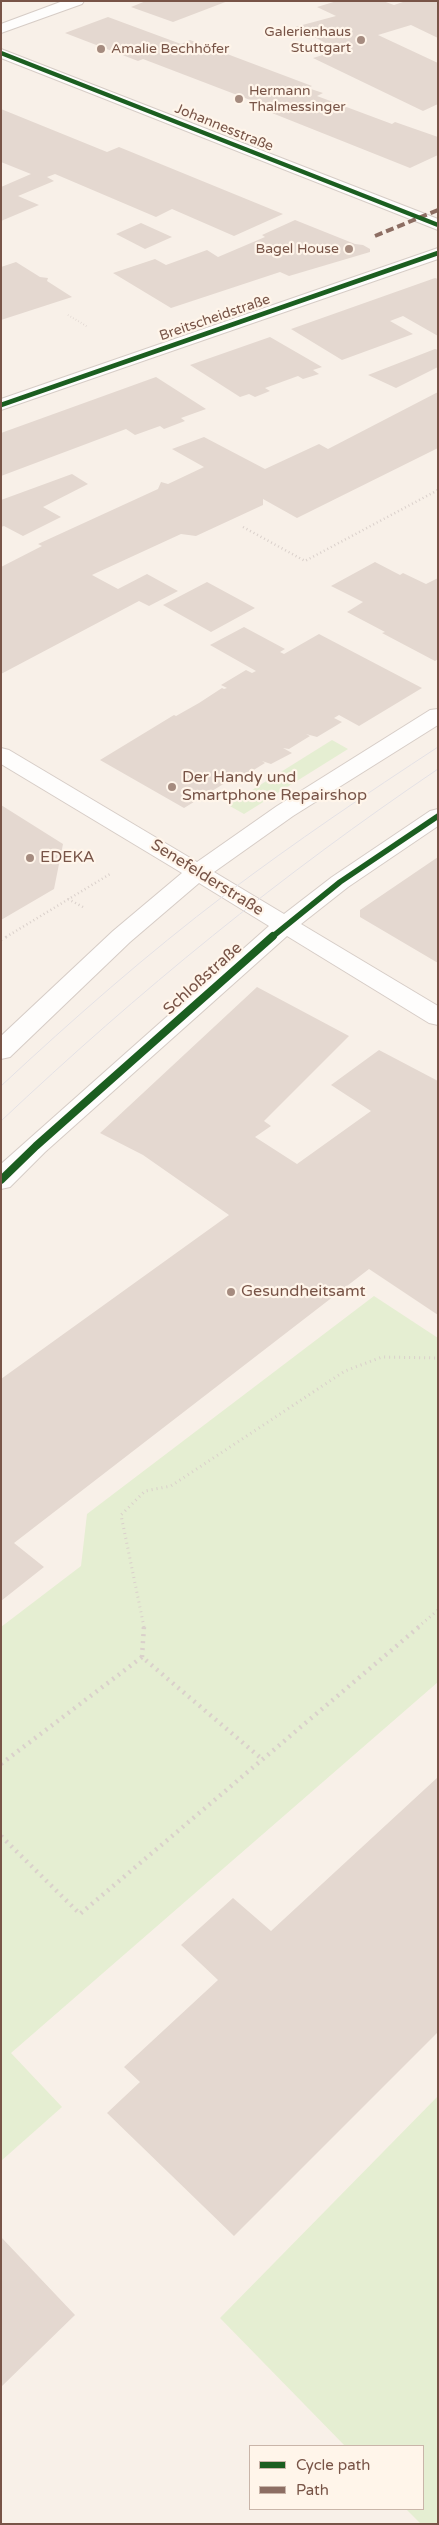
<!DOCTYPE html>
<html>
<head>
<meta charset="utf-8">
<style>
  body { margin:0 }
  #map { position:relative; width:439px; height:2525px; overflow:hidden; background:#f8f0e8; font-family:"Varela Round",sans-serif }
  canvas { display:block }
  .frame { position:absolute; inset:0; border:2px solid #785447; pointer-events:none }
  .legend { position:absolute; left:249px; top:2445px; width:175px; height:65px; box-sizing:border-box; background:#fff5ea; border:1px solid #c9b5a9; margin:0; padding:6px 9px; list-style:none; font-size:15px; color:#785447 }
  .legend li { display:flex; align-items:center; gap:10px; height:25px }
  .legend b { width:25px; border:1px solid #c9b5a9 }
</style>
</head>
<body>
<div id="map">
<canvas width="439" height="2525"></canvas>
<div class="frame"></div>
<ul class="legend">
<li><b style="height:6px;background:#1b5e20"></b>Cycle path</li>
<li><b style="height:6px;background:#8d6e63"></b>Path</li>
</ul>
</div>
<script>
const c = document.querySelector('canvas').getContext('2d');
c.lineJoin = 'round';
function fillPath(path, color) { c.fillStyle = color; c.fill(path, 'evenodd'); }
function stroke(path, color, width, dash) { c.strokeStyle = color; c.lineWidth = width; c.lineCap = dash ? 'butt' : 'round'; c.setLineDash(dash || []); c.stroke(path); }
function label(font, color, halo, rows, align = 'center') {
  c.font = font + ' "Varela Round",sans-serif'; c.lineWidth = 4.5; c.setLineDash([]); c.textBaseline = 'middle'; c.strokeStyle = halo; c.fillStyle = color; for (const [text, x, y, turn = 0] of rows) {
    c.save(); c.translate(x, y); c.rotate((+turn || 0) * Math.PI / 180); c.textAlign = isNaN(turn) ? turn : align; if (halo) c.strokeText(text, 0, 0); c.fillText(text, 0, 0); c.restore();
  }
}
const green = new Path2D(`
  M 332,740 L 348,749 L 244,814 L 228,805 Z
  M 374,1296 L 438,1338 L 438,1682 L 11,2053 L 62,2107 L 1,2161 L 1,1627 L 81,1566 L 87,1514 Z
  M 438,2096 L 438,2524 L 421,2524 L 406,2509 L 423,2509 L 423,2446 L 345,2446 L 220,2318 Z`);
const building = new Path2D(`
  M 146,1 L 228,1 L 173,22 L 131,7 Z
  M 337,1 L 383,1 L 394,5 L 406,1 L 438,1 L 438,38 L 411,25 L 378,35 L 438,63 L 438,104 L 423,111 L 313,58 L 339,50 L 295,27 L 336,16 L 317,7 Z
  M 108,17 L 181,44 L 190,40 L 312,86 L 308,88 L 323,93 L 317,96 L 392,124 L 395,122 L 438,137 L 438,155 L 410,168 L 272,113 L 279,111 L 143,59 L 138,61 L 65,33 Z
  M 1,109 L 107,152 L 119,147 L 283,214 L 234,236 L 172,209 L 156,217 L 55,174 L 47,177 L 54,181 L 18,196 L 39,205 L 1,221 L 1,187 L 31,174 L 1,162 Z
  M 295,220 L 355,244 L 363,245 L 370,249 L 370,252 L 289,276 L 280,272 L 171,308 L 113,273 L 155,259 L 166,265 L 207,250 L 218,257 L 265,237 L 262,235 Z
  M 141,223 L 172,237 L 145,249 L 116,234 Z
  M 16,262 L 40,277 L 48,278 L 47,281 L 72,297 L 1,320 L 1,267 Z
  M 435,278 L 438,279 L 438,336 L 403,316 L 390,321 L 413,334 L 342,360 L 291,329 Z
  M 270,337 L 322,367 L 313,370 L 319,374 L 303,379 L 298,376 L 265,388 L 270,391 L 255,397 L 249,394 L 240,397 L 190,365 Z
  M 435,349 L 438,350 L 438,367 L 396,388 L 368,375 Z
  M 156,377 L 206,409 L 181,418 L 185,421 L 164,429 L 160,426 L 135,435 L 126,429 L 1,476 L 1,433 Z
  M 438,392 L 438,448 L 297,518 L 263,499 L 263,505 L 196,536 L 181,534 L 94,574 L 92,575 L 118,589 L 147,574 L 178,591 L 149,606 L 139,601 L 1,674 L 1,567 L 42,546 L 38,544 L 158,489 L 161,482 L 168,484 L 204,467 L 172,449 L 204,437 L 265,469 L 319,444 L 328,449 Z
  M 72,474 L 88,484 L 43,507 L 61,517 L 23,536 L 4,526 L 1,527 L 1,500 Z
  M 375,562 L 400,575 L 403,573 L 426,584 L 438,578 L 438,659 L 435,661 L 382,633 L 385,632 L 347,612 L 363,602 L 331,586 Z
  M 207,582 L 255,608 L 211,632 L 163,605 Z
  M 244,627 L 285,649 L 280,652 L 284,654 L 319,634 L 422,688 L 359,726 L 339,715 L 334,718 L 342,722 L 317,737 L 306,734 L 310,736 L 289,749 L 283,748 L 292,753 L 271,764 L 262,761 L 265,763 L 239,779 L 235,777 L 184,808 L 100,760 L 174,715 L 176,716 L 199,703 L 222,688 L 224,689 L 227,688 L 221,685 L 246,670 L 252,673 L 256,671 L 210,645 Z
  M 1,805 L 63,844 L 54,889 L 1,920 Z
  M 438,857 L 438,963 L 360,917 L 360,910 Z
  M 257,987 L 349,1036 L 264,1121 L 271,1126 L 255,1137 L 297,1164 L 371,1111 L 331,1085 L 379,1050 L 438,1081 L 438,1315 L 369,1269 L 14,1543 L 44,1567 L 1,1601 L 1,1379 L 229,1215 L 143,1155 L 100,1133 Z
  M 438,1777 L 438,2032 L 234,2236 L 107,2113 L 140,2082 L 124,2067 L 218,1980 L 181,1945 L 233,1898 L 271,1931 Z
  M 1,2237 L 75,2315 L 1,2387 Z`);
const pathFar3 = new Path2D(`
  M 68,315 L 88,327`);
const pathFar2 = new Path2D(`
  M 243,527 L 305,561 L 438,490
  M 68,899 L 83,907
  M 6,937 L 110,874`);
const pathFar1 = new Path2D(`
  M 1,940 L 8,936
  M 144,1627 L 121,1515 L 145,1491 L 171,1486 L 345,1371 L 382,1357 L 438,1358
  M 418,1627 L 438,1610`);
const path = new Path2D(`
  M 142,1657 L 144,1626
  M 1,1764 L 142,1657 L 262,1759
  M 1,1836 L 80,1914 L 420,1626`);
const minor = new Path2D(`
  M 63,1 L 84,1 L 82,4 L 1,33 L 1,24 Z
  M 1,49 L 438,219 L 438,230 L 1,58 Z
  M 438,248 L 438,259 L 1,410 L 1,399 Z
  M 438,709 L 438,725 L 293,816 L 214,872 L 284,914 L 332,877 L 430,811 L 438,809 L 438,826 L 348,887 L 301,924 L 438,1006 L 438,1025 L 429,1023 L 287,936 L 45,1152 L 10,1187 L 1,1189 L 1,1164 L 269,926 L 199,883 L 130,942 L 10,1057 L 1,1059 L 1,1036 L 113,931 L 182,873 L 1,764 L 1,748 L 9,750 L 197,862 L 277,806 L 430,710 Z`);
const tram = new Path2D(`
  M 1,1086 C 73,1019 147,954 226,894 C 295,842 366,794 438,747
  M 1,1121 C 139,991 281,875 438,769`);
const quiet = new Path2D(`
  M 375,236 L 438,210`);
const cyclewayFar2 = new Path2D(`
  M 1,53 L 438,225
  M 1,405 L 438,253`);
const cyclewayFar1 = new Path2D(`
  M 272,937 L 340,882 L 438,816`);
const cycleway = new Path2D(`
  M 1,1180 L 36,1146 L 273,936`);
const markers = [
  [361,40,5,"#a58b7f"],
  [101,49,5,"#a58b7f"],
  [239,99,5,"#a58b7f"],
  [349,249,5,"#a58b7f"],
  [172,787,5,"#a58b7f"],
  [30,858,5,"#a58b7f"],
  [231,1292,5,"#a58b7f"]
];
const farPoinames = [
  ["Galerienhaus",351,32],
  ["Stuttgart",351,48],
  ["Amalie Bechhöfer",111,49,"left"],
  ["Hermann",249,91,"left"],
  ["Thalmessinger",249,107,"left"],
  ["Bagel House",339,249]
];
const farStreetnames = [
  ["Johannesstraße",224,128,22],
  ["Breitscheidstraße",215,318,-19]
];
const poiNames = [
  ["Der Handy und",182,778],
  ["Smartphone Repairshop",182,796],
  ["EDEKA",40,858],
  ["Gesundheitsamt",241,1292]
];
const streetNames = [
  ["Senefelderstraße",207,878,32],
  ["Schloßstraße",203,979,-42]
];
fillPath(green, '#e5eed2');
fillPath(building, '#e4d8d0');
stroke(minor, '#d6ccc6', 2);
stroke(pathFar3, '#dad0cb', 2, [0.5, 2.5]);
stroke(pathFar2, '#dad0cb', 2.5, [1, 3]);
stroke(pathFar1, '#dad0cb', 3, [1, 4]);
stroke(path, '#dad0cb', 4.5, [2, 5]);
fillPath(minor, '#fefdfc');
stroke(tram, '#e4e1e5', 1);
stroke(quiet, '#8d6e63', 4, [8, 4]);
stroke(cyclewayFar2, '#1b5e20', 4.5);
stroke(cyclewayFar1, '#1b5e20', 5.5);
stroke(cycleway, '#1b5e20', 8);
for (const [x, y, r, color] of markers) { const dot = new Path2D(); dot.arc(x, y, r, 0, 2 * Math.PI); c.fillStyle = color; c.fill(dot); stroke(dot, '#fff5ea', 2); }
label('14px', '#785447', '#fff5ea', farPoinames, 'right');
label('14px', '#785447', '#fff5ea', farStreetnames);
label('16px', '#785447', '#fff5ea', poiNames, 'left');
label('16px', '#785447', '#fff5ea', streetNames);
</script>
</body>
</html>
